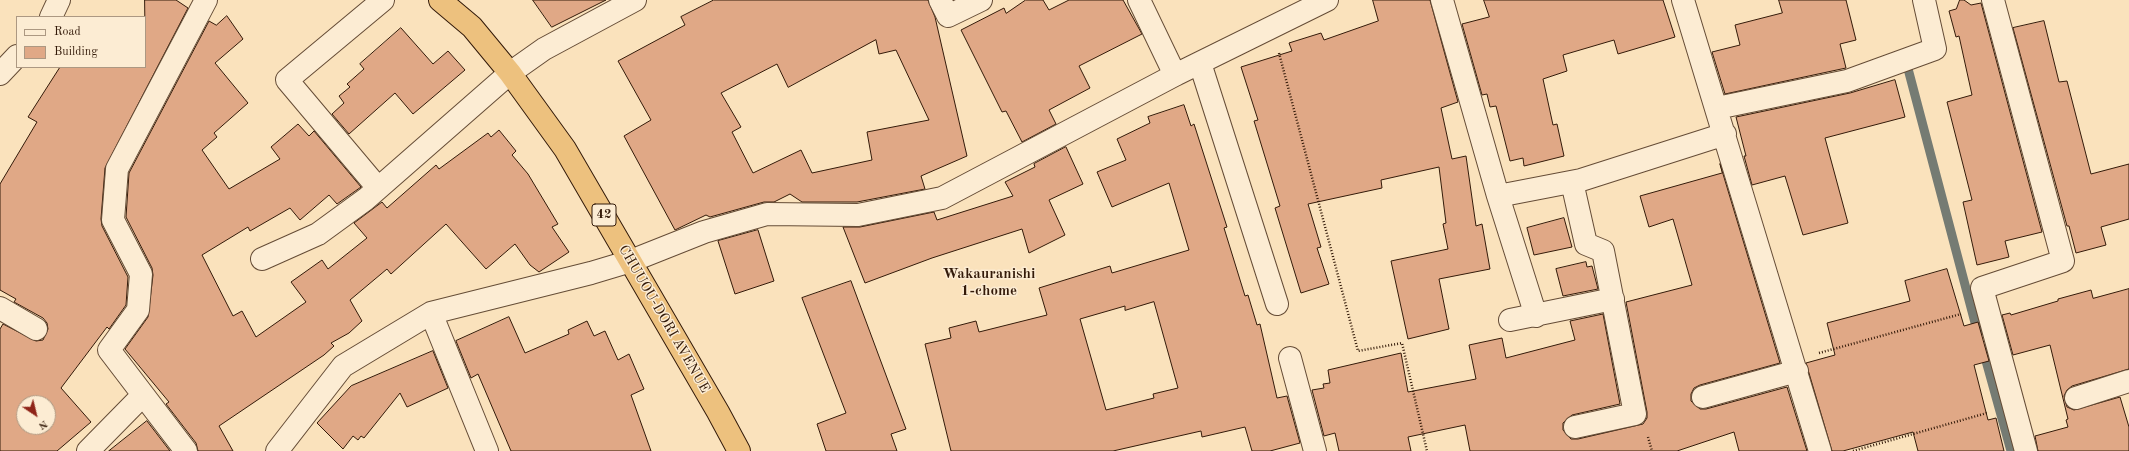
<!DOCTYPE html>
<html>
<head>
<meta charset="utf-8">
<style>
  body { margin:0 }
  #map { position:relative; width:2129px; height:451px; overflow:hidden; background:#fae2bc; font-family:"Old Standard TT",serif }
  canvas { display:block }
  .legend { position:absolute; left:16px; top:16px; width:130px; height:52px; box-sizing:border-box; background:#fcecd3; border:1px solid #ac9882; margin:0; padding:5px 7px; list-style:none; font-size:12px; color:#331a09 }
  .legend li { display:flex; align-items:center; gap:8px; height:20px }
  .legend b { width:20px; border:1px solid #ac9882 }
  .north { position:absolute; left:16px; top:395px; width:40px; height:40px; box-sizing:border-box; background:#fcecd3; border:1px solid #ac9882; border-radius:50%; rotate:145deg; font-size:11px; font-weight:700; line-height:16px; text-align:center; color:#331a09 }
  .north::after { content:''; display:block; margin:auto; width:14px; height:18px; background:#8f2418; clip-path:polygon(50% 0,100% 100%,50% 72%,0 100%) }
</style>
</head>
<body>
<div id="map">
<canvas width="2129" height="451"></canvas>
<ul class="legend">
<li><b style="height:5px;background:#fcecd3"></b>Road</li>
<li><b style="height:11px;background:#e0a886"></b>Building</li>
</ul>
<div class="north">N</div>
</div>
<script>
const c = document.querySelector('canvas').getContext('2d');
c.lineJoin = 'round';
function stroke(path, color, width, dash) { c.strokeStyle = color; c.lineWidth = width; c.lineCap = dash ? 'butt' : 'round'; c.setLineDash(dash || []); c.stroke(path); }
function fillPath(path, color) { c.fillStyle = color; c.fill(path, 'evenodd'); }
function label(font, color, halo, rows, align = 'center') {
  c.font = font + ' "Old Standard TT",serif'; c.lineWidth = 3; c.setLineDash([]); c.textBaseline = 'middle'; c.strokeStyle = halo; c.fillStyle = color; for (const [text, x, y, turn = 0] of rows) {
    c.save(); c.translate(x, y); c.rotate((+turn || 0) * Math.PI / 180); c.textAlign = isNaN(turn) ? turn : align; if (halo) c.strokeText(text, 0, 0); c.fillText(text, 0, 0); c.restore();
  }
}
const stream = new Path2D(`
  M 1907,65 L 1978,334
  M 1983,350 L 2011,451`);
const building = new Path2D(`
  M 145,0 L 176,0 L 188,8 L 105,168 L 101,219 L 102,226 L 128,277 L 126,305 L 109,329 L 107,327 L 61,388 L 91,422 L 57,451 L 0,451 L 0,329 L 3,324 L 36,341 L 43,340 L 48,329 L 47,323 L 43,318 L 14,302 L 16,299 L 0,290 L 0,184 L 37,122 L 28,117 L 60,67 L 145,67 ZM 24,403 L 48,403 L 48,427 L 24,427 Z
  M 533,0 L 606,0 L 552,27 Z
  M 714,0 L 928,0 L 935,17 L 967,156 L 921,176 L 925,189 L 857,202 L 802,202 L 790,194 L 774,202 L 764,202 L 710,217 L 706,215 L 675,230 L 624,136 L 651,120 L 618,61 L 685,25 L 681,17 ZM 876,40 L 879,54 L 896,50 L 929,120 L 867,132 L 872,160 L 812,173 L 801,150 L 753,173 L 732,132 L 741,127 L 721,93 L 777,64 L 788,87 Z
  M 1026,0 L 1043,0 L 1049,10 L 1069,0 L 1123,0 L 1142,34 L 1079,66 L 1090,88 L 1049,110 L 1056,124 L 1022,142 L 1006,111 L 1002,112 L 961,30 L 1004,8 L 1006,13 Z
  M 1373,0 L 1430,0 L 1458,102 L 1441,108 L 1452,159 L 1466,156 L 1476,226 L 1482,224 L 1490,269 L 1439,279 L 1449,329 L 1408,339 L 1391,261 L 1448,249 L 1443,224 L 1446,223 L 1439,167 L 1381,180 L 1382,188 L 1308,204 L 1321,247 L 1317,248 L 1329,284 L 1301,293 L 1275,208 L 1280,206 L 1254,121 L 1258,120 L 1241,67 L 1292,51 L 1289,43 L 1321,33 L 1324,40 L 1378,21 Z
  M 1484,0 L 1663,0 L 1675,37 L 1618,54 L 1614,40 L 1563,55 L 1567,71 L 1543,79 L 1553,125 L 1557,124 L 1564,156 L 1524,166 L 1523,158 L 1510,161 L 1496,106 L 1490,107 L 1487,94 L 1482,95 L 1462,24 L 1489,17 Z
  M 1779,0 L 1846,0 L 1856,40 L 1840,44 L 1846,68 L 1725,94 L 1712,52 L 1740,45 L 1735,25 L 1782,13 Z
  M 1960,0 L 1964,0 L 1971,5 L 1981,3 L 2042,232 L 2005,241 L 2009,257 L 1977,265 L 1963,202 L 1972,200 L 1947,102 L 1972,95 L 1959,36 L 1956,37 L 1949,11 L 1956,9 Z
  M 227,16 L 243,39 L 215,63 L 248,103 L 214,133 L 217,137 L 202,150 L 229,189 L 280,159 L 271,147 L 298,124 L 309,136 L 314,131 L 361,187 L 337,204 L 329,195 L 300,220 L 290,208 L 250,231 L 248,227 L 202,255 L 233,316 L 242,311 L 256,337 L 306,302 L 291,282 L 322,260 L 328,269 L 367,238 L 354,223 L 382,202 L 387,208 L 436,165 L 439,169 L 488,133 L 491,137 L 499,130 L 516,151 L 512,155 L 528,174 L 558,224 L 552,227 L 569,252 L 539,272 L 530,265 L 515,244 L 486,269 L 446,224 L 391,274 L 387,269 L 350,300 L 362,321 L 349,333 L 331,343 L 334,346 L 324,355 L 219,426 L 233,451 L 198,451 L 196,443 L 166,404 L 169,402 L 125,349 L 148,317 L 153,275 L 152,268 L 126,217 L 129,173 L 209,21 L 216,25 Z
  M 2044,21 L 2059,82 L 2067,81 L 2091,174 L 2129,164 L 2129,219 L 2101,227 L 2106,245 L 2076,253 L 2069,226 L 2067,226 L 2013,28 Z
  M 401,28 L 433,64 L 448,51 L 465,70 L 413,114 L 395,93 L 349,134 L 332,114 L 344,103 L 339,96 L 350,87 L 347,84 L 364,69 L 360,64 Z
  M 1895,80 L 1905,117 L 1825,138 L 1848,223 L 1803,235 L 1785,176 L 1752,185 L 1744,156 L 1746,156 L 1736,117 L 1850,93 Z
  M 1184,105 L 1191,126 L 1194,124 L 1227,227 L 1224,228 L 1245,296 L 1248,295 L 1257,325 L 1260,324 L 1277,398 L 1287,396 L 1300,443 L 1270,451 L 1252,451 L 1245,427 L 1202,437 L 1201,431 L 1113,451 L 951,451 L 925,344 L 951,338 L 949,328 L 976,321 L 979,332 L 1047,315 L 1039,288 L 1110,266 L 1112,273 L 1189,250 L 1169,183 L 1112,207 L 1097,172 L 1126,160 L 1117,139 L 1150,123 L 1148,117 ZM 1154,302 L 1178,388 L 1153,394 L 1154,398 L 1106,410 L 1080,319 L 1125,306 L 1125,310 Z
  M 1066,147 L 1083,184 L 1049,200 L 1065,235 L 1029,253 L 1022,229 L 932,258 L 865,283 L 843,227 L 860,227 L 934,212 L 937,220 L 1013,196 L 1005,182 L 1035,167 L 1034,164 Z
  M 1720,164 L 1780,363 L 1700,385 L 1694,388 L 1691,394 L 1691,401 L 1700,409 L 1706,409 L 1787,387 L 1807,451 L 1739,451 L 1734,432 L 1677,451 L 1470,451 L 1465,425 L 1408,437 L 1411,451 L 1339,451 L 1335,433 L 1324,436 L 1312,390 L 1324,388 L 1323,384 L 1330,383 L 1328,370 L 1401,353 L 1408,392 L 1476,379 L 1469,345 L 1502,338 L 1506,358 L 1575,340 L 1570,321 L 1603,314 L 1620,404 L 1572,415 L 1563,423 L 1563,430 L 1571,439 L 1578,439 L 1643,424 L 1647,418 L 1647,412 L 1626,302 L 1692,285 L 1673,219 L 1649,227 L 1640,196 L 1722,173 Z
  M 1564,218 L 1572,247 L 1534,255 L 1527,228 Z
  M 758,230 L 774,281 L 735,294 L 718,241 Z
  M 1586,262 L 1587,267 L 1592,266 L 1598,289 L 1563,296 L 1556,269 Z
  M 1947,269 L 1964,326 L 1978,322 L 1989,361 L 1974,365 L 1988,420 L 1996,418 L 2004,451 L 1918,451 L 1913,432 L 1843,451 L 1832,451 L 1806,363 L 1835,355 L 1827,323 L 1910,301 L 1905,281 Z
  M 851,281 L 906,429 L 891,434 L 897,451 L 826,451 L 817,424 L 846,413 L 802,298 Z
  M 2129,289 L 2129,369 L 2072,386 L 2067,390 L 2064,396 L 2067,407 L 2074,410 L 2120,397 L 2129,427 L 2129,451 L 2038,451 L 2035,436 L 2068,427 L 2066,420 L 2068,419 L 2050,345 L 2013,355 L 2002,315 L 2010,313 L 2011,315 L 2058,301 L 2058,299 L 2091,290 L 2093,298 Z
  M 509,317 L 525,353 L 569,334 L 568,330 L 587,321 L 594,336 L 605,331 L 618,360 L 629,354 L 644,389 L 631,395 L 651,451 L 511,451 L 478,374 L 471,378 L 456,341 Z
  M 433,351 L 448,388 L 407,407 L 400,393 L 364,438 L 361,436 L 358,440 L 353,436 L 343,449 L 317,423 L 351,386 Z
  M 147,421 L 170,451 L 109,451 Z`);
const path = new Path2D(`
  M 1279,53 L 1358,351 L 1402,343 L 1427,451
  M 1819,353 L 1961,314
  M 1648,437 L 1652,451
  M 1853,451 L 1987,413`);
const minor = new Path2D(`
  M 940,0 L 948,16 L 981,0
  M 1139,0 L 1175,75
  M 1442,0 L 1498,196 L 1581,180 L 1725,134
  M 1683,0 L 1820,451
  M 1993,0 L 2063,261 L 1982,288 L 2026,451
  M 51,17 L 59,0
  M 1200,63 L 1277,304
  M 0,74 L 17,56
  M 1717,108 L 1847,81 L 1935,49 L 1924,0
  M 1572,182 L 1586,244 L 1603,251 L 1635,414 L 1575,427
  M 378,188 L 287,80 L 383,0
  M 1498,196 L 1536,316
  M 262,259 L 318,234 L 366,199 L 510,73 L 544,49 L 635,0
  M 0,308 L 36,329
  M 431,313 L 487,451
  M 1510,320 L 1613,299
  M 1290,358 L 1315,451
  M 1703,397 L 1797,371
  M 2076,398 L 2129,381
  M 88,451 L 142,396
  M 186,451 L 109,350 L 138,310 L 141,274 L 113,220 L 117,169 L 206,0
  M 277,451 L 343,366 L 431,313 L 591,273 L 631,261 L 704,232 L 767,214 L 858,215 L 942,198 L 1175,75 L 1327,0`);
const highway = new Path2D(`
  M 440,0 L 472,27 L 510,73 L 565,149 L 718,412 L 739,451`);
const shields = [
  [604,215,24]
];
const shieldNames = [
  ["42",604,215]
];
const streetNames = [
  ["CHUUOU-DORI AVENUE",664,319,60]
];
const neighbourhoodNames = [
  ["Wakauranishi",989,274],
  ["1-chome",989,291]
];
stroke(stream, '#757b73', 9);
fillPath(building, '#e0a886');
stroke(building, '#331a09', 1);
stroke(minor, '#654c36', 24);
stroke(highway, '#331a09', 24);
stroke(path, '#331a09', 2.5, [1, 2]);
stroke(minor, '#fcecd3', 22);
stroke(highway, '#edc17e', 22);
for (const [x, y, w] of shields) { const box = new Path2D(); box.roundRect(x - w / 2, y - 11, w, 22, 3); c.fillStyle = '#fcecd3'; c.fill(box); stroke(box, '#331a09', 1); }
label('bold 13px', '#331a09', null, shieldNames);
label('14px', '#331a09', '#fcecd3', streetNames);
label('bold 15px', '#331a09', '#fcecd3', neighbourhoodNames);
</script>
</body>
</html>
